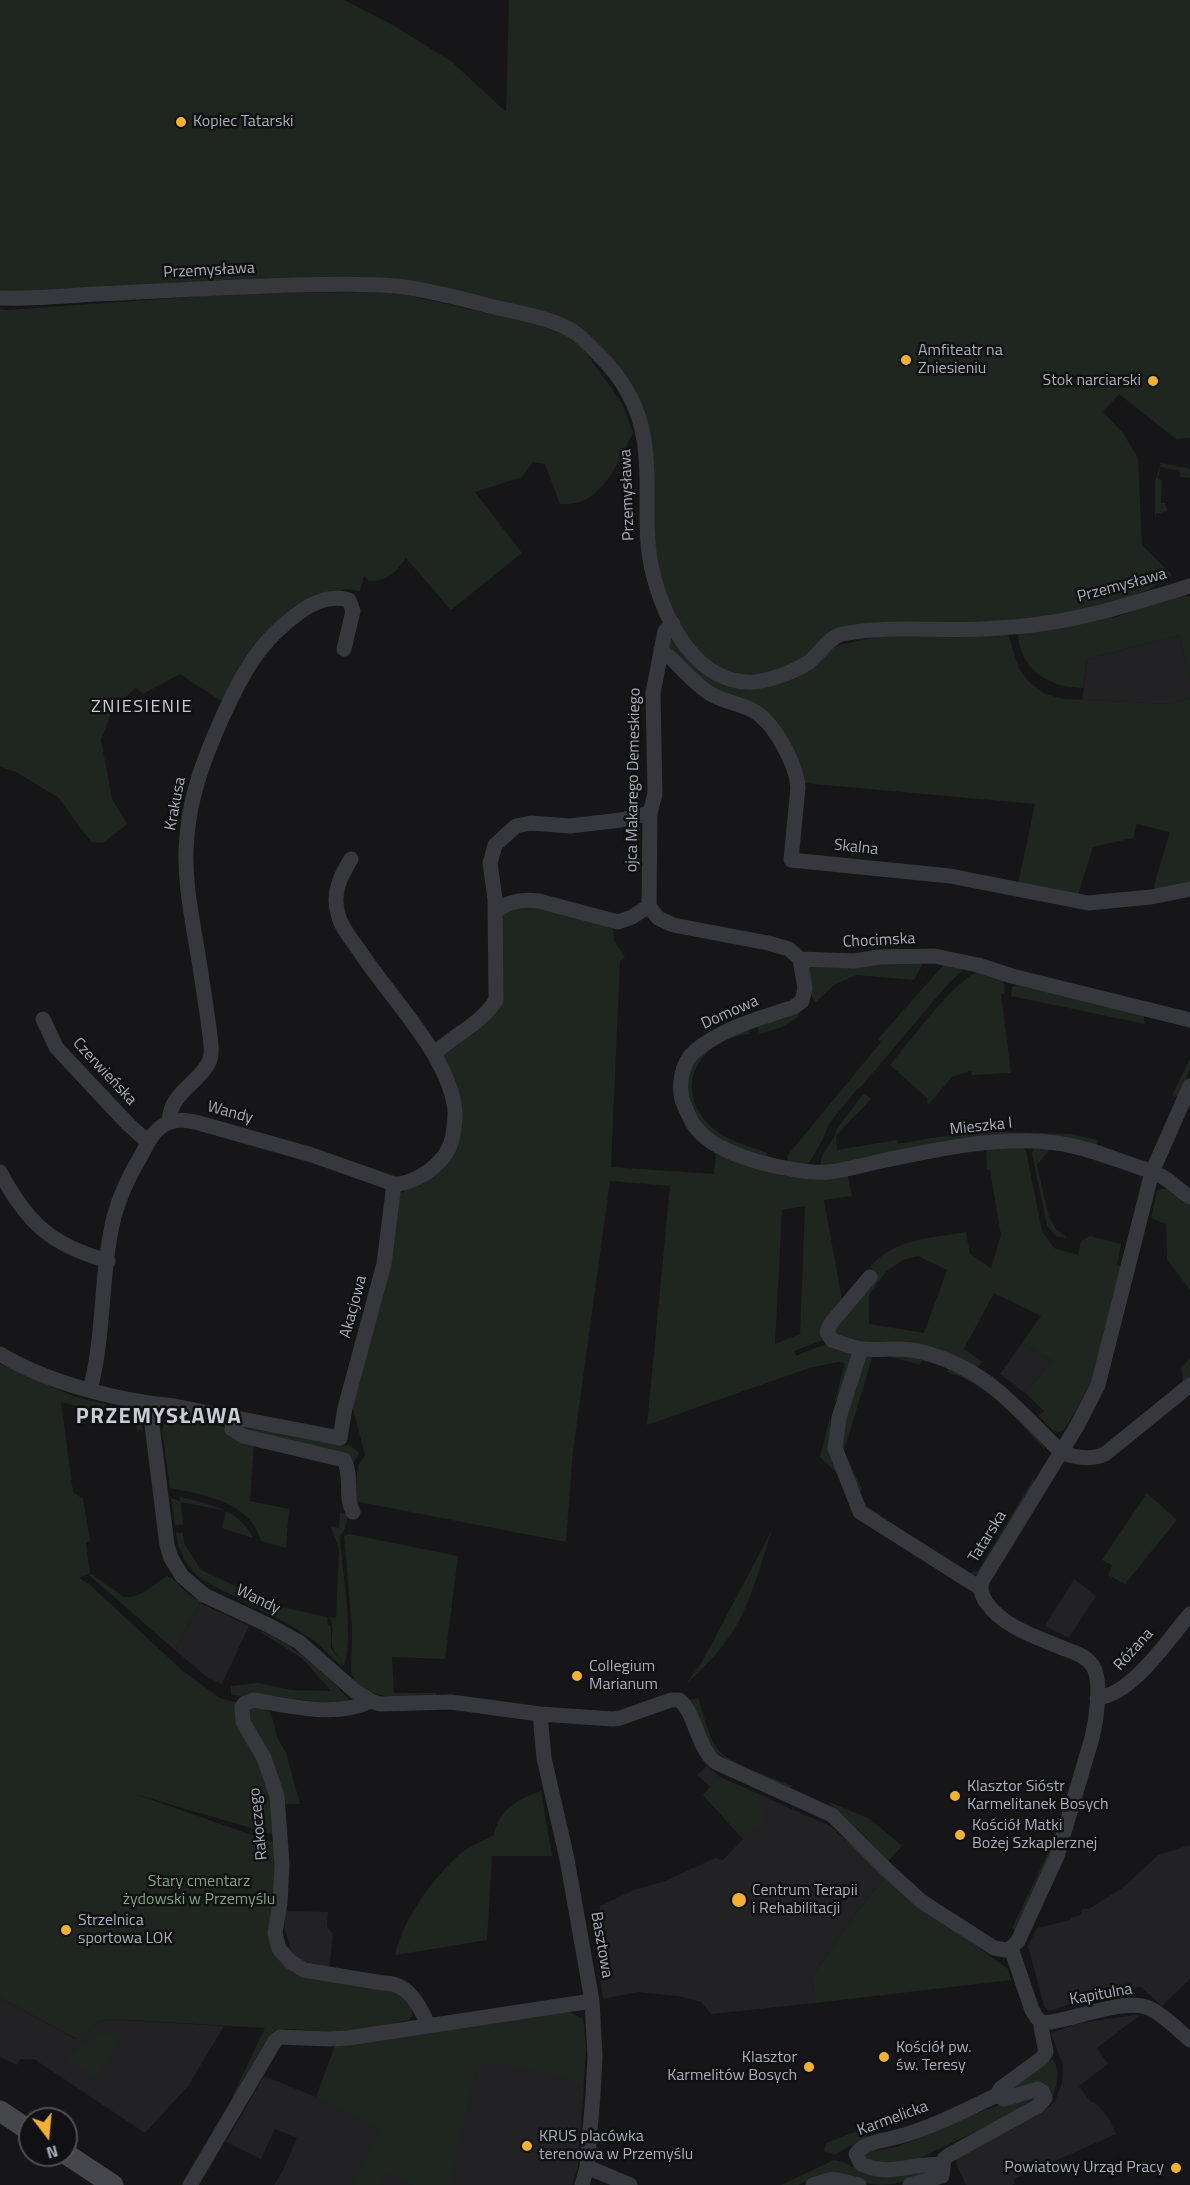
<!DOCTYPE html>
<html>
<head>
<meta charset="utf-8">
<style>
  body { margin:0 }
  #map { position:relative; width:1190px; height:2185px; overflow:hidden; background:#161618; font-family:"Titillium Web",sans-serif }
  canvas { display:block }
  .north { position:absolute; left:18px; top:2107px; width:60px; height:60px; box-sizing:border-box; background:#111113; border:2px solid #4d4f55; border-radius:50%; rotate:164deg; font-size:16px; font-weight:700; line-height:24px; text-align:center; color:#a8adb8 }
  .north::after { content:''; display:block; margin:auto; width:21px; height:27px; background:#f2b134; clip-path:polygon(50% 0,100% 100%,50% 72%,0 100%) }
</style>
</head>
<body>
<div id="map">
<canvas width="1190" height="2185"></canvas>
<div class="north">N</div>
</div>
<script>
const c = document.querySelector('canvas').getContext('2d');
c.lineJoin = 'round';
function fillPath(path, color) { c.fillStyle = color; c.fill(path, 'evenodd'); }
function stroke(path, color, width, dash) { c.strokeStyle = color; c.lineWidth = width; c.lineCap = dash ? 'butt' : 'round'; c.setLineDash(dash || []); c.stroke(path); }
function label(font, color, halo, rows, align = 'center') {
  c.font = font + ' "Titillium Web",sans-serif'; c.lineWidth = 5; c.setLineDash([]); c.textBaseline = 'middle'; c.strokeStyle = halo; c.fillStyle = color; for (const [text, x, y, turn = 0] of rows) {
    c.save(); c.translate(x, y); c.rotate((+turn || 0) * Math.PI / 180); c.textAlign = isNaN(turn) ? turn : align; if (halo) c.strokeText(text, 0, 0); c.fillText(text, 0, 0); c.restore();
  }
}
const built = new Path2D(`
  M 1179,635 L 1190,678 L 1190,698 L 1172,704 L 1082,700 L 1087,659 Z
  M 1022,1343 L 1052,1361 L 1025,1393 L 1000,1374 Z
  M 1074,1579 L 1096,1596 L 1069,1638 L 1045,1626 Z
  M 200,1603 L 249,1626 L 222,1684 L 207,1677 L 175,1650 Z
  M 707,1766 L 720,1777 L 830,1826 L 886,1876 L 858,1910 L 812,1976 L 815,2003 L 711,2014 L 701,2002 L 678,1996 L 638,1992 L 603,1999 L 593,1934 L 597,1932 L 600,1906 L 634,1890 L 665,1881 L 715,1858 L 723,1860 L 743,1839 L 703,1795 L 710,1787 L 697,1775 Z
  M 1190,1845 L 1190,1979 L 1162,2006 L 1141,1987 L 1091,1998 L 1049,2011 L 1044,2006 L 1028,1946 L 1037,1928 L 1070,1920 L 1070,1918 L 1080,1915 L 1083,1908 L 1089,1909 L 1125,1886 L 1158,1855 Z
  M 284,1911 L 328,1912 L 327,1926 L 333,1934 L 329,1971 L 293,1958 L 285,1930 Z
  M 0,1998 L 76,2039 L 99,2021 L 112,2019 L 224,2026 L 188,2086 L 145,2133 L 34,2059 L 20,2059 L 17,2065 L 0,2057 Z
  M 1133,2015 L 1140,2015 L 1097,2048 L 1108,2064 L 1079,2086 L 1090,2101 L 1098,2105 L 1110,2121 L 1116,2134 L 1014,2179 L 1015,2183 L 1012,2185 L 966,2185 L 956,2164 L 957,2156 L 1046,2109 L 1055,2101 L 1062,2083 L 1063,2065 L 1051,2033 L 1076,2024 Z
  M 583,2019 L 586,2047 L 583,2098 L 578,2167 L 572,2185 L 274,2185 L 283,2170 L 297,2138 L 275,2129 L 261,2159 L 226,2142 L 264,2076 L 316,2097 L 335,2046 Z`);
const green = new Path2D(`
  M 0,0 L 344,0 L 389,23 L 451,61 L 506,112 L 509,0 L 1190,0 L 1190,438 L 1176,439 L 1119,394 L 1103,412 L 1123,433 L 1138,458 L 1142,545 L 1172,575 L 1126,604 L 1072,618 L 838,635 L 809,662 L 753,682 L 703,665 L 657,589 L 646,460 L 632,399 L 577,333 L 394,286 L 0,298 Z
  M 394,292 L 539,325 L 577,340 L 622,403 L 633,433 C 617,463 602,508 560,504 L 545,464 L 533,462 L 522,477 L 475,492 L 522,553 L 451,610 L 406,558 C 396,572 387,582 369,581 L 364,576 L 360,591 L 345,589 L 309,601 L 226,704 L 180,674 L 143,694 L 136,688 L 113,708 L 101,740 L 112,799 L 127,824 L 103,843 L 92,842 L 81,829 L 59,798 L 16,772 L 0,767 L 0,309 L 7,310 L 244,293 Z
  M 1161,463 L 1190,469 L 1190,478 L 1180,477 L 1180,471 L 1160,467 L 1158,479 L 1162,480 L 1161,503 L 1165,503 L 1167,511 L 1156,514 L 1155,521 L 1155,481 Z
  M 1183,596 L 1190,596 L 1190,678 L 1179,635 L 1087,659 L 1083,688 C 1050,688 1018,669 1018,632 L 1110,615 L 1112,618 L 1131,612 L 1130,608 Z
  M 1008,634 L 1019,669 L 1029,682 L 1045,694 L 1064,699 L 1172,704 L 1190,698 L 1190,883 L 1155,891 L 1154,885 L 1170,832 L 1137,824 L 1133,838 L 1093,847 L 1078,895 L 1018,884 L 1035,804 L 803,783 L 771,719 L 721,695 L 674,654 L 668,643 L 671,636 C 684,663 711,672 736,686 L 819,658 L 836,646 L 875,637 Z
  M 519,903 L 613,925 L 614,941 L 625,957 L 620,961 L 611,1167 L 714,1174 L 716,1154 L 784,1176 L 816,1177 L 847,1171 L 852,1196 L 824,1200 L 842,1300 L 826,1339 L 794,1351 L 796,1356 C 822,1345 825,1341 852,1351 L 847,1382 L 834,1404 L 845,1363 L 838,1362 L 809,1368 L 647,1425 L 670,1186 L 610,1181 L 573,1451 L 566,1542 L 354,1501 L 358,1466 L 365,1455 L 351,1401 L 382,1301 L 397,1195 L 414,1186 L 456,1142 L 443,1052 L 492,1016 L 498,917 ZM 805,1206 L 800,1334 L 775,1344 L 782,1210 Z
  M 946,962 L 963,966 L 963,970 L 948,984 L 859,1089 L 858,1088 L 828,1125 L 823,1139 L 809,1163 L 804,1166 L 788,1166 L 787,1156 L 881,1042 L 878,1039 Z
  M 923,963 L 914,980 L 856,975 L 834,985 L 815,1003 L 808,987 L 807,965 Z
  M 979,971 C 993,975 1008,975 1004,994 L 1001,994 L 1011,1073 L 972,1075 L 971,1071 L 952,1077 L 928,1105 L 927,1098 L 890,1065 C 909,1043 954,980 979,971 Z
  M 1017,985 L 1143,1014 L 1145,1024 L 1011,996 L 1012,987 Z
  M 794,1010 L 799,1016 C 788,1025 773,1032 759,1033 L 757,1026 Z
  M 748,1030 L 750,1034 C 698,1039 670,1090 713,1128 C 727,1141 750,1146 767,1153 L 766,1160 L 740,1151 L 697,1124 L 685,1085 L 686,1075 L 705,1047 Z
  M 1190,1059 L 1190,1070 L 1178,1096 L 1175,1097 L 1172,1095 Z
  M 864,1093 L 871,1099 L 836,1136 L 837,1150 L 897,1140 L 898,1144 L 973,1131 L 1071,1134 L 1098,1140 L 1097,1145 L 1068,1139 L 827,1168 L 821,1166 C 819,1151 835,1144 836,1130 Z
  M 1023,1147 L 1026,1151 L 1042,1231 L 1054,1248 L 1078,1255 L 1081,1241 L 1090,1236 L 1121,1244 L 1117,1265 L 1122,1267 L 1095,1374 L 1074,1414 L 1063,1431 L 1058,1432 L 1052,1430 L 1039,1416 L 1044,1411 L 1025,1393 L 1052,1361 L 1022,1343 L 1041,1316 L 994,1293 L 964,1349 L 982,1362 L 977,1368 L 956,1356 L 941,1351 L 835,1339 L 832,1327 L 875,1278 L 871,1266 C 895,1238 932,1238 966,1232 L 970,1254 L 991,1268 L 1001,1235 L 990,1170 L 987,1170 L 986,1149 ZM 918,1256 L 947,1270 L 924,1333 L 869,1324 L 869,1294 L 887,1271 L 903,1260 Z
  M 1042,1147 L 1094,1158 L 1050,1149 L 1037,1165 L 1049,1217 L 1056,1229 L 1066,1236 L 1066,1238 L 1056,1236 L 1047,1226 L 1032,1154 L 1034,1148 Z
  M 1160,1189 L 1167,1189 L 1190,1204 L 1190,1290 L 1167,1259 L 1166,1224 L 1151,1218 L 1157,1191 Z
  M 883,1350 L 924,1357 L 920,1365 L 885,1355 L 873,1355 L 844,1451 L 862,1489 L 856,1500 L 881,1515 L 878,1518 C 868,1515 862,1509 856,1500 L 839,1446 L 839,1436 L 859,1367 L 864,1356 L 876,1351 Z
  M 1190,1359 L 1190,1381 L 1183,1382 L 1181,1367 Z
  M 0,1364 L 73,1396 L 133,1411 L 140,1418 L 143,1430 L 137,1431 L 135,1421 L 61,1402 L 73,1492 L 83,1499 L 90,1540 L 86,1543 L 90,1573 L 124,1597 C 140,1599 154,1584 167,1576 L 172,1578 L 189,1595 L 204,1603 L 200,1603 L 175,1650 L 90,1576 L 90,1573 L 79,1578 L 89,1584 L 184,1672 L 220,1698 L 239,1703 L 262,1760 L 278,1836 L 135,1794 L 275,1843 L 276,1954 L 396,1990 L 411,2001 L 412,2016 L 409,2020 C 384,2025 357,2033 331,2032 C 313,2032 292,2026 275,2031 L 268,2038 L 234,2097 L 232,2097 L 265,2028 L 112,2019 L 99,2021 L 77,2039 L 0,1998 Z
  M 948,1369 C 975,1375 1034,1427 1047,1452 C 1019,1422 988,1383 947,1372 Z
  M 830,1417 L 830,1448 L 839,1475 L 820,1457 Z
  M 171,1418 L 225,1427 L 254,1445 L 250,1501 L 289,1509 L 286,1548 L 261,1541 C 250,1501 204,1495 170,1488 L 162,1431 L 164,1424 Z
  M 235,1426 L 347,1446 L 348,1444 L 359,1453 L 351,1468 L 254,1436 Z
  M 1033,1479 L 1035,1482 L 980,1574 L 971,1575 L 969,1573 L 978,1571 Z
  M 1147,1493 L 1177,1520 L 1125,1584 L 1108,1575 L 1112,1565 L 1102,1560 Z
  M 180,1497 C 210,1505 239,1508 253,1538 L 222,1528 L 226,1511 L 181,1502 L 183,1525 L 175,1525 L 171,1498 L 180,1501 Z
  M 340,1513 L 348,1514 L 345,1529 L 340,1536 C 341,1564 356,1647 343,1667 C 341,1658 332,1652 332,1643 C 331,1633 335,1626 329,1617 L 336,1618 L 339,1548 L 331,1527 L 339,1528 Z
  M 772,1530 C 762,1561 753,1594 738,1623 C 725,1646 705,1667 686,1684 L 702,1662 Z
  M 176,1533 L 183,1533 L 184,1543 L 201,1570 L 281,1607 L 327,1617 L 328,1625 L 331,1626 L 331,1648 L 340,1660 L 342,1667 L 316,1642 L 292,1626 L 202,1580 C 187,1567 178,1552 176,1533 Z
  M 349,1534 L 458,1556 L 445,1659 L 392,1657 L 394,1693 L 436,1693 L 436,1696 C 402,1698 387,1702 356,1685 L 351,1672 L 352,1628 L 344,1536 Z
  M 259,1631 C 287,1638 332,1679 351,1702 L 342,1705 L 266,1695 L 260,1697 L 231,1695 L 231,1686 L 258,1683 L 291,1690 L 331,1691 L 303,1659 Z
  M 698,1698 C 704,1714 708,1738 719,1751 C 731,1764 774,1778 792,1786 L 790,1788 C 770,1779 723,1763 712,1747 C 703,1732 700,1714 690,1700 Z
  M 250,1705 L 269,1711 L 273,1720 L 277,1737 L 286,1753 L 300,1804 L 281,1804 L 246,1720 Z
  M 720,1777 L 759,1794 L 764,1820 L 743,1839 L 703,1795 Z
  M 541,1791 L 552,1856 L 492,1856 L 487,1940 L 395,1955 C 404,1917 432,1879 461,1853 C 470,1846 483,1841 494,1835 C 499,1810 517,1799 541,1791 Z
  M 827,1801 L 870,1819 L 902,1846 L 887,1862 L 864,1835 Z
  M 1055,1832 L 1059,1834 L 1016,1930 L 1012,1928 L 1046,1857 Z
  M 886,1876 L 917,1903 L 1008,1969 L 1011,1980 L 815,2003 L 812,1976 L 858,1910 Z
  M 569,2012 L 583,2019 L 586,2047 L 583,2084 L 575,2083 L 573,2079 L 497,2063 C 487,2063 480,2063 475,2074 L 449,2185 L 414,2185 L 387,2173 L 380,2185 L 353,2185 L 380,2128 L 316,2097 L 335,2046 Z
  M 98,2033 L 122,2034 L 97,2078 L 65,2060 Z
  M 1053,2059 C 1061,2072 1057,2085 1052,2098 L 1051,2089 L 1044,2083 L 1004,2092 Z
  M 1029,2095 L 1036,2098 L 998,2121 L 916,2160 L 876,2164 L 864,2157 L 865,2152 L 897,2147 L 988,2109 Z
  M 868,2127 L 870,2132 L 868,2136 L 834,2155 L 824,2151 L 826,2143 Z
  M 834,2160 L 842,2162 L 865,2172 L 931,2170 L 932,2174 L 894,2184 L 881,2185 L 814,2178 L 798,2185 L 781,2185 Z`);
const street = new Path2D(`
  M 0,298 C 32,299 64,296 95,294 C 162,291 228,287 294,285 C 328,284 363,283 397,286 C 429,290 459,298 490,306 C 517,313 550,317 574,332 C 582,337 589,345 596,352 C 621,376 639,405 644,440 C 650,474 645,509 648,543 C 652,597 688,686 754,682 C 772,680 794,672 809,662 C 820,653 829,637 842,634 C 887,625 936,631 982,629 C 1001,628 1021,627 1040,624 C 1091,617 1141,601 1190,586
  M 661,650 C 679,663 691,681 709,693 C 723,702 739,703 752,710 C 774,721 796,764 798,787 L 791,860 L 950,876 L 1088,903 L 1151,897 L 1190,889
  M 649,906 L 658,918 L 673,925 L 768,943 L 789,949 L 800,959 L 854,961 L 879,957 L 934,956 L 978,965 L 1012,976 L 1190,1020
  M 649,906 L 650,813 L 655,794 L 653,693 L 665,631 L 673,624
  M 495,912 C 508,901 523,899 539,901 L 618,922 L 632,917 L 649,906
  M 800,959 L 805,988 L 802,1001 L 794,1007 C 761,1018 722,1028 695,1051 C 681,1063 677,1088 684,1105 C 688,1113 691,1123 697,1129 C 719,1157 794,1174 828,1172 C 847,1170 867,1164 886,1160 C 940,1149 1001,1135 1057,1143 C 1080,1146 1104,1155 1127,1163 C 1138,1167 1150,1170 1161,1176 C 1171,1181 1180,1191 1190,1197
  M 43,1019 L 56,1047 L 66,1058 L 128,1124 L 148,1142
  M 435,1053 C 456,1033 480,1025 496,1000 L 495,899 L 490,863 L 495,845 L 516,826 L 531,823 L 570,826 L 621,820 L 650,813
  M 169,1122 C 170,1093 196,1085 208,1064 C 213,1055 211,1045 210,1035 C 206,1006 202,978 197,949 C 191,912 183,874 187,836 C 190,795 205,756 222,718 C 236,687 252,654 278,630 C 297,613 321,592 349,600 L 353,611 L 344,649
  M 0,1172 C 27,1223 51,1245 108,1261
  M 870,1277 L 831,1323 L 827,1332 L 832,1340 C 841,1343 853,1348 863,1349 C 884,1351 899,1346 922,1352 C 986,1368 1016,1408 1061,1452 C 1074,1458 1092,1460 1105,1454 L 1190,1385
  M 861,1349 L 839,1418 L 835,1448 L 860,1512 L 980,1588
  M 0,1354 C 48,1383 119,1401 174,1406 L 340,1438 L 345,1408 L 384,1264 L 394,1184
  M 90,1390 C 105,1334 100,1274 114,1217 C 120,1194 130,1174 142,1154 C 148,1142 155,1128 168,1123 C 178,1118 189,1121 199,1123 L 312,1155 L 394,1184 C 410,1184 427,1174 438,1163 C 449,1153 453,1141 454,1127 C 455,1119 456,1111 454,1104 C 445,1052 390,997 361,953 C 353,941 341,928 338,914 C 332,893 340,877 351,859
  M 153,1404 L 151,1417 L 167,1545 L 171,1558 L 182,1576 L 204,1595 L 270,1626 L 299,1642 L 356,1692 L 371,1701 L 380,1704 L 451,1702 L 540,1714 L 613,1719 L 620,1718 L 671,1700 L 679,1700 C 695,1711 696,1745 715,1762 L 832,1815 L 887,1870 L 921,1901 L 994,1948 L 1006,1950 L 1011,1948
  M 233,1417 L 232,1429 L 243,1436 L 344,1460 C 353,1476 344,1495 353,1512
  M 1097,1698 C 1132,1695 1168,1640 1190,1614
  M 371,1701 C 336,1718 291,1706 254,1700 L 245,1703 L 242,1707 L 243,1722 L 264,1758 L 277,1796 L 282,1864 L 280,1903 L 275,1933 L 279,1949 L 291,1962 L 304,1970 L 383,1983 C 408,1982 420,2006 428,2025
  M 540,1714 L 544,1758 L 567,1859 L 592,2001 L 595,2056 L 593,2095 L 587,2167 L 582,2185
  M 1011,1948 L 1018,1941 L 1057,1856 L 1092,1738 C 1096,1721 1103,1679 1092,1665 C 1086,1656 1074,1652 1065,1649 C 1037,1637 1004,1628 986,1602 C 981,1594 980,1589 982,1581 L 1077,1426 L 1098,1385 L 1152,1172 L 1190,1086
  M 1011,1948 L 1032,2010 L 1037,2018 L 1043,2023
  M 1043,2023 C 1071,2021 1126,1997 1149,2008 C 1164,2015 1177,2029 1190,2040
  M 943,2165 C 914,2161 891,2178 861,2164 L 856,2154 C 863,2143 880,2141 893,2138 C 929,2129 964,2111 997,2095 L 1001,2088 L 1042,2058 L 1046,2052 L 1041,2027 L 1043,2023
  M 587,2167 L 630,2185
  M 942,2176 L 944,2159 L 949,2155 L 1038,2106 L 1045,2098 L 1043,2092 L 1038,2089 L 1004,2099 L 997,2095
  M 190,2185 L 275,2041 L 280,2037 L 329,2039 L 348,2038 L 592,2001
  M 813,2185 L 833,2179 L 859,2185
  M 910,2185 L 942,2176`);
const secondary = new Path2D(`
  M 0,2111 L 30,2131
  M 66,2154 L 113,2185`);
const markers = [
  [181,122,6,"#f2b134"],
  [906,360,6,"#f2b134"],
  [1153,381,6,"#f2b134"],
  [577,1676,6,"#f2b134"],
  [955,1796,6,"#f2b134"],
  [960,1835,6,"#f2b134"],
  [739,1900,8,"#f2b134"],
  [66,1930,6,"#f2b134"],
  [884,2057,6,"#f2b134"],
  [809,2067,6,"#f2b134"],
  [527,2146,6,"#f2b134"],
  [1176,2168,6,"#f2b134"]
];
const poiNames = [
  ["Kopiec Tatarski",193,122],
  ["Amfiteatr na",918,351],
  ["Zniesieniu",918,369],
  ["Stok narciarski",1141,381,"right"],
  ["Collegium",589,1667],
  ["Marianum",589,1685],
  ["Klasztor Sióstr",967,1787],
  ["Karmelitanek Bosych",967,1805],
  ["Kościół Matki",972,1826],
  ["Bożej Szkaplerznej",972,1844],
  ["Centrum Terapii",752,1891],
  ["i Rehabilitacji",752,1909],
  ["Strzelnica",78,1921],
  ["sportowa LOK",78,1939],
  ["Kościół pw.",896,2048],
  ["św. Teresy",896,2066],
  ["Klasztor",797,2058,"right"],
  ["Karmelitów Bosych",797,2076,"right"],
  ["KRUS placówka",539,2137],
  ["terenowa w Przemyślu",539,2155],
  ["Powiatowy Urząd Pracy",1164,2168,"right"]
];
const streetNames = [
  ["Przemysława",209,271,-3],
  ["Przemysława",628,495,-92],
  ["Przemysława",1122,586,-15],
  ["ojca Makarego Demeskiego",634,780,-89],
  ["Krakusa",176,804,-79],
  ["Skalna",856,848,6],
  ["Chocimska",879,941,-3],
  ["Domowa",730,1013,-24],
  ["Czerwieńska",104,1072,47],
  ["Wandy",230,1113,15],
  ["Mieszka I",981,1127,-6],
  ["Akacjowa",354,1307,-75],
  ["Tatarska",988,1537,-58],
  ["Wandy",258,1600,26],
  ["Różana",1134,1650,-48],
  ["Rakoczego",259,1824,-96],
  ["Basztowa",601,1945,80],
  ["Kapitulna",1101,1995,-10],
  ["Karmelicka",893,2119,-20]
];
const parkNames = [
  ["Stary cmentarz",199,1882],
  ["żydowski w Przemyślu",199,1900]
];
const neighbourhoodNames = [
  ["ZNIESIENIE",142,708]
];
const districtNames = [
  ["PRZEMYSŁAWA",159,1418]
];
fillPath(built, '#222225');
fillPath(green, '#1e261f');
stroke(street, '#37383d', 15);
stroke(secondary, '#45474d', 21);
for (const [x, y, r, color] of markers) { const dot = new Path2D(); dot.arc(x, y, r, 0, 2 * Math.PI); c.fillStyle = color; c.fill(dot); stroke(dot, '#111113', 2); }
label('16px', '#a8adb8', '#111113', poiNames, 'left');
label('16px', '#a8adb8', '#111113', streetNames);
label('16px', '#7fa381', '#111113', parkNames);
c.letterSpacing = '1.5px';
label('18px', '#c9ccd4', '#111113', neighbourhoodNames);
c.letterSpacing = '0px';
c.letterSpacing = '1.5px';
label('bold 22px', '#c9ccd4', '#111113', districtNames);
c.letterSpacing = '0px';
</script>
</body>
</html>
